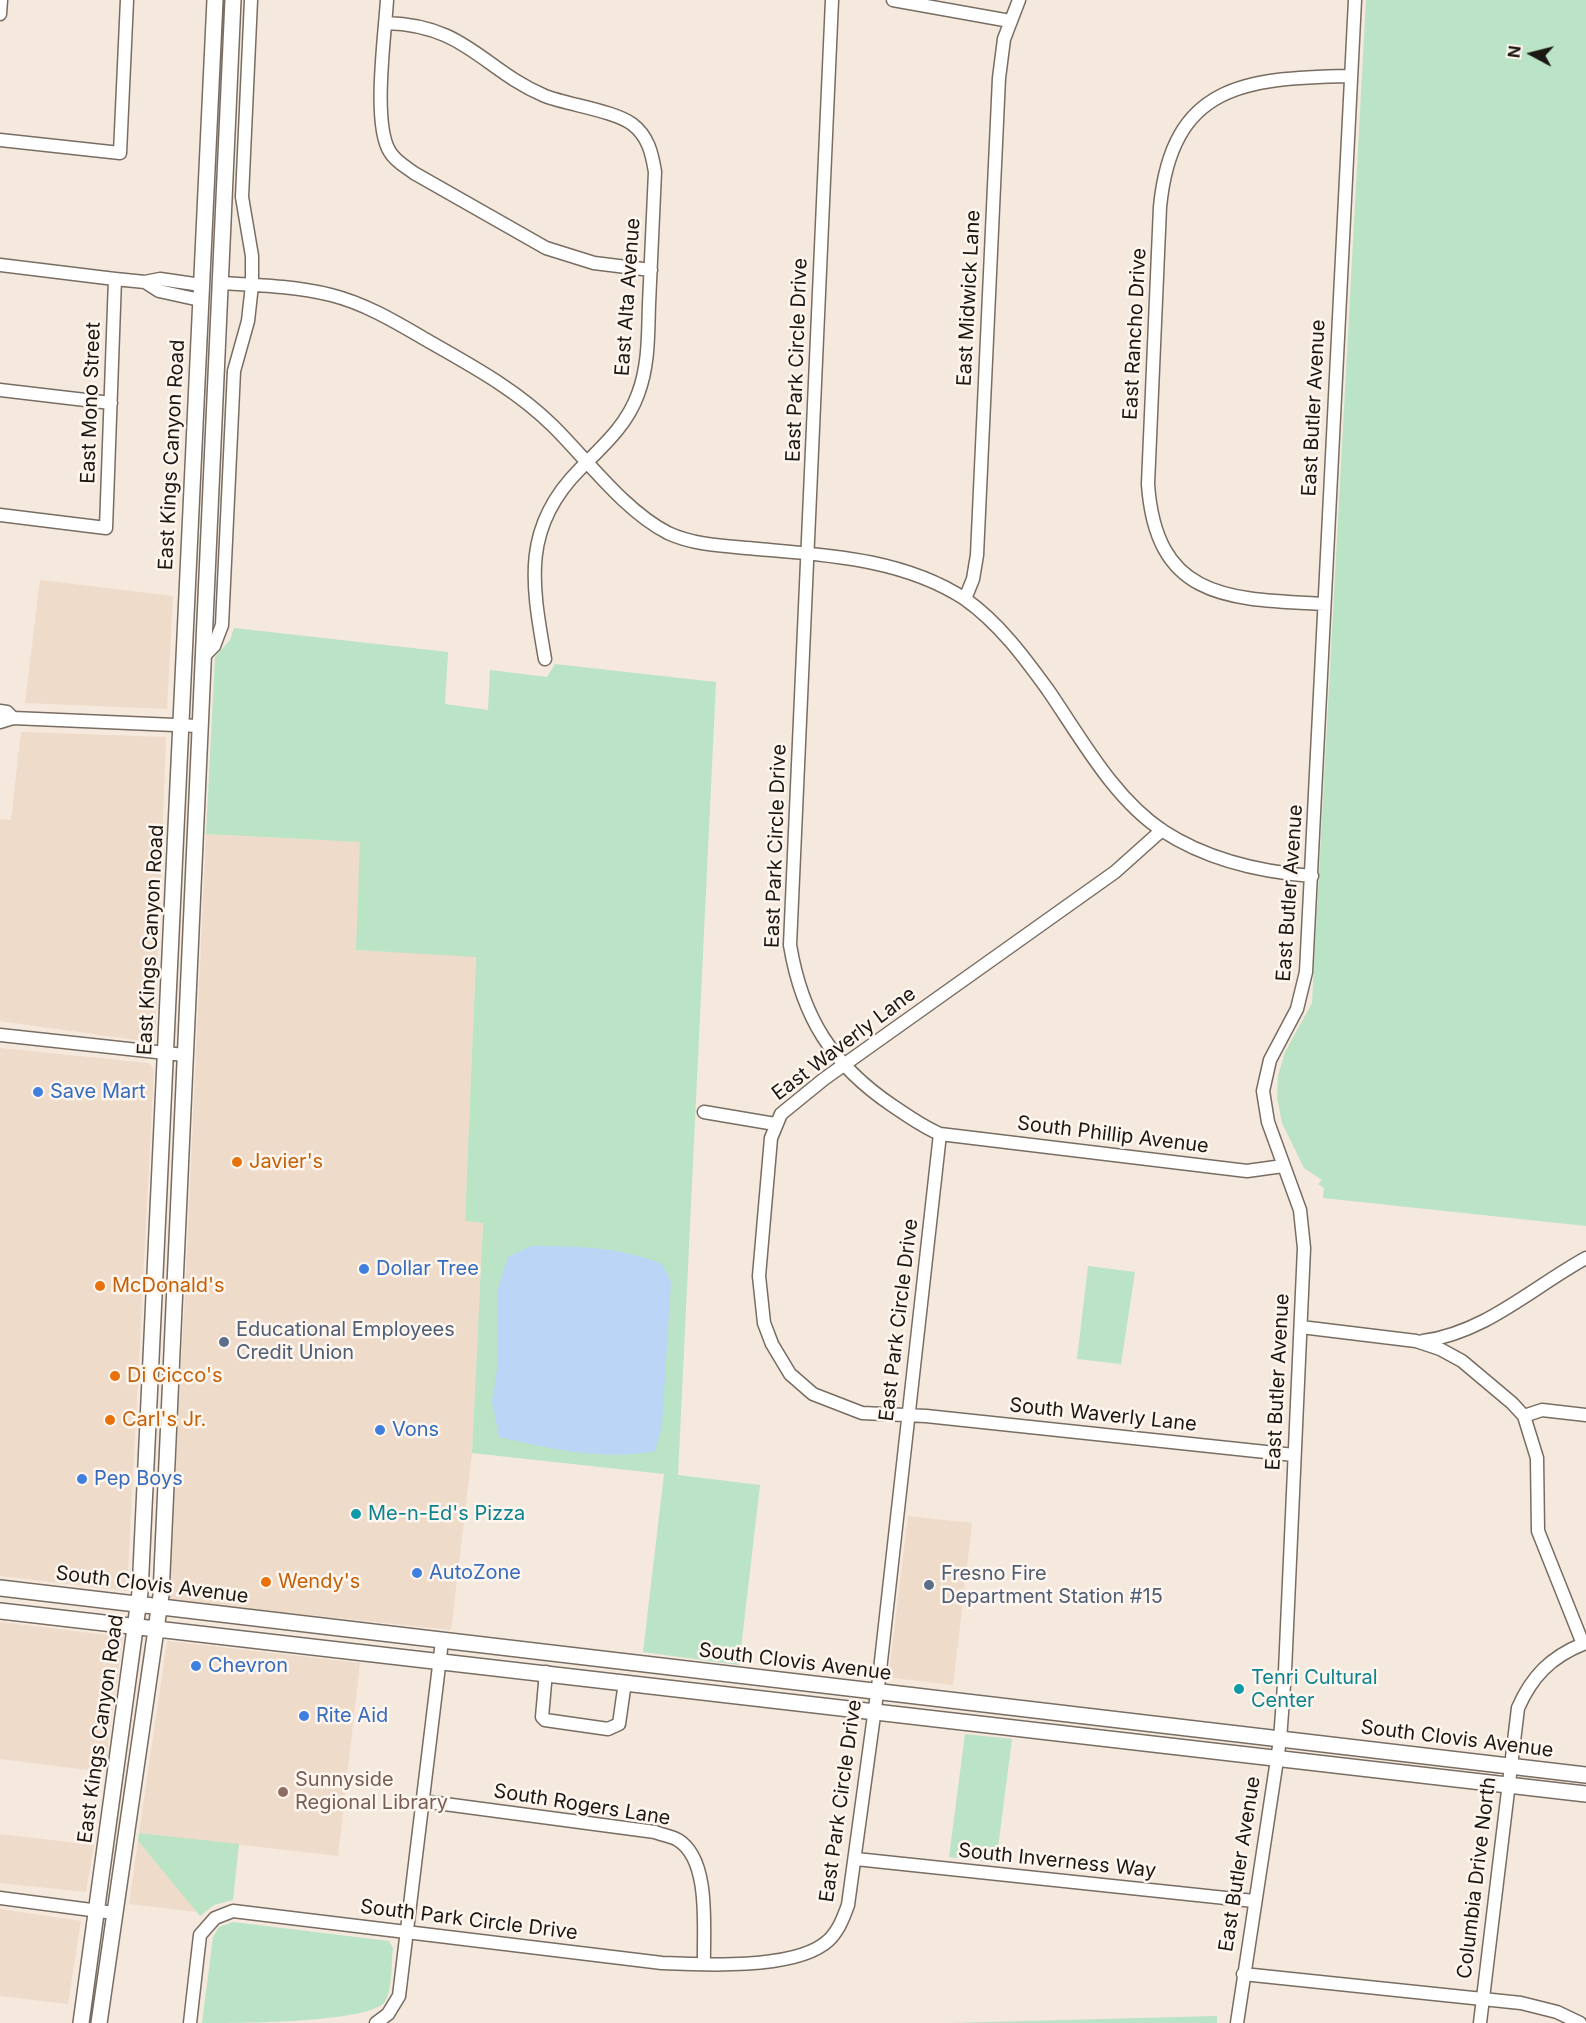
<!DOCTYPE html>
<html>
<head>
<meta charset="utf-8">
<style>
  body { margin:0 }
  #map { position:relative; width:1586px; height:2023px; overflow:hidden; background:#f5e8dc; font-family:Inter,sans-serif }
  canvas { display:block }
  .north { position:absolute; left:1502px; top:24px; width:60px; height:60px; -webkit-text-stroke:4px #fef6ef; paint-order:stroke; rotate:277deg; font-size:16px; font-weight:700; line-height:24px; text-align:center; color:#1b1712 }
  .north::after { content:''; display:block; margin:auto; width:21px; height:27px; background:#1b1712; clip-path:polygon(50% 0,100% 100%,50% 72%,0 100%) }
</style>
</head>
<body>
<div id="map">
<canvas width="1586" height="2023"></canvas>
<div class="north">N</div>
</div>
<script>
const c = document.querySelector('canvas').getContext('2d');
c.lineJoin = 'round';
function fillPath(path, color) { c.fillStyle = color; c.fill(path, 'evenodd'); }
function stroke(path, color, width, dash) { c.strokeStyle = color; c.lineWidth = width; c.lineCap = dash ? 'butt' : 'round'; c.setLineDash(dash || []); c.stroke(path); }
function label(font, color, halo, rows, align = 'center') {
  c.font = font + ' Inter,sans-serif'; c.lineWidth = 5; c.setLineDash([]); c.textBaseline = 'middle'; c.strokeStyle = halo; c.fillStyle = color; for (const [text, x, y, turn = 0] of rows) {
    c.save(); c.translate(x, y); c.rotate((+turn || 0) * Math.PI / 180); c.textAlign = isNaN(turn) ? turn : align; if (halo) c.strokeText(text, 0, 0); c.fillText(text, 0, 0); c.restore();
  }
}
const built = new Path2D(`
  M 40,580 L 173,596 L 167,709 L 25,703 Z
  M 21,732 L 166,737 L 155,1037 L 150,1042 L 0,1021 L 0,819 L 11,820 Z
  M 206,834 L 361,842 L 356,950 L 476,956 L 465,1220 L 483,1222 L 472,1453 L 451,1630 L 168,1600 L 185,1294 Z
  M 0,1048 L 149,1063 L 154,1070 L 127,1591 L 0,1576 Z
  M 908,1516 L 972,1523 L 953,1685 L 893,1678 L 889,1673 Z
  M 0,1622 L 123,1637 L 104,1772 L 0,1759 Z
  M 167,1641 L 360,1663 L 338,1856 L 139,1833 Z
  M 0,1834 L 94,1845 L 86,1892 L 0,1883 Z
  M 138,1841 L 197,1912 L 129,1904 Z
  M 0,1909 L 81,1921 L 68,2004 L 0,1996 Z`);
const green = new Path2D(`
  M 1366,0 L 1586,0 L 1586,1226 L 1323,1198 L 1324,1188 L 1318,1184 L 1322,1180 L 1304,1168 L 1282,1123 L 1277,1097 L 1278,1076 L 1285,1052 L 1312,1003 Z
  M 234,628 L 448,652 L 445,704 L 488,710 L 490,670 L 547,677 L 555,664 L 716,682 L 678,1475 L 760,1485 L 739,1665 L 643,1652 L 664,1474 L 472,1453 L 483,1223 L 465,1221 L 476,957 L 356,950 L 360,842 L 206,834 L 215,657 L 230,640 Z
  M 1088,1266 L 1135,1272 L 1121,1364 L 1077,1359 Z
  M 965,1734 L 1012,1739 L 996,1863 L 949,1857 Z
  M 139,1833 L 239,1844 L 233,1900 L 214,1905 L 200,1916 L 138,1841 Z
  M 233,1922 L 389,1941 L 393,1948 C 391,1963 393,1990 384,2003 C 364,2023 237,2023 202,2023 L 213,1937 L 219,1927 Z
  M 1217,2016 L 1217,2023 L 950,2023 Z`);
const water = new Path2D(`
  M 531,1246 C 577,1246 620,1247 662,1264 L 671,1282 L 662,1426 L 655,1451 C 604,1461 550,1449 499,1437 L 492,1402 L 497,1369 L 497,1291 L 508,1257 Z`);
const minor = new Path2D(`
  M 387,0 C 385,35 372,124 390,152 C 395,161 406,167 414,173 L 546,248 L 594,263 L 651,270
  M 893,0 L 1010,21
  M 0,14 L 1,0
  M 386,23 C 466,25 482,69 545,96 C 569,105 615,111 632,124 C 648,136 652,153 655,172 C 653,216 651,260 649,304 C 648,334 649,365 638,394 C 627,425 603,446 580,469 C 521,528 532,584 545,659
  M 0,140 L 120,153 L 127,0
  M 0,265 L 115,279 L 145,282 L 160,279 L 201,285
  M 145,282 L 159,291 L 200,300
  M 221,283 C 257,285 295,286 331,295 C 367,304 399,324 430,342 C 474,367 518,391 554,427 C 588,461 625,511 668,533 C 696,546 728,546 758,549 C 828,555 904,559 965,599 C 999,623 1024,657 1048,690 C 1081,738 1114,799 1163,831 C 1206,859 1261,872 1312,876
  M 0,390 L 111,403
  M 0,515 L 106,528 L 115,279
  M 965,599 L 973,579 L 977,555 L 999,78 L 1004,39 L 1019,0
  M 1324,604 C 1231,599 1156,601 1148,484 L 1160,207 C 1172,84 1245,78 1350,76
  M 202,658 L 214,646 L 222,625 L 234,371 L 248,321 L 252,285 L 252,256 L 242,197 L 251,0
  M 0,711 L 7,712 L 13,718
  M 0,722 L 13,718 L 198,726
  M 1162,830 L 1115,872 L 824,1079 L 781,1114 L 771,1138 L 759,1276 L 764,1323 L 772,1344 L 790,1374 L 813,1394 L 862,1413 L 926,1416 L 1294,1455
  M 0,1035 L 184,1055
  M 704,1112 L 775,1124
  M 940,1134 L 1247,1171 L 1283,1166
  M 1301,1327 L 1416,1341 L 1440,1349 L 1462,1361 L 1512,1403 L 1524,1416 L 1537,1458 L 1538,1531 L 1583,1644 C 1551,1657 1532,1676 1518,1708 L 1480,2023
  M 1423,1341 C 1485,1333 1533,1287 1586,1258
  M 1524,1416 L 1542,1410 L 1586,1415
  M 546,1672 L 542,1717 L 545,1720 L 608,1729 L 619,1724 L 625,1682
  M 422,1801 L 655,1832 C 662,1835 671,1836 678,1840 C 711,1860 703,1930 704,1964
  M 856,1859 L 1254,1901
  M 0,1898 L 114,1913
  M 1243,1974 L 1521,2003 L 1557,2012 L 1580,2023
  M 190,2023 L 200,1935 L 215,1918 L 233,1911 L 662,1963 C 705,1965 790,1969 824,1944 C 837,1935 843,1919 848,1905 L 879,1679 L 940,1134 C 923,1127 908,1116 893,1106 C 832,1065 802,1017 790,945 L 832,0
  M 376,2023 L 388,2014 L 399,1996 L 442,1641
  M 1237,2023 L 1280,1740 L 1285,1671 L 1304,1248 L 1300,1210 L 1268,1122 L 1263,1091 L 1270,1060 L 1297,1009 L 1306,972 L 1355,0`);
const major = new Path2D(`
  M 0,1588 L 1586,1775
  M 0,1611 L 1586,1794
  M 81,2023 L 140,1592 L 215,0
  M 99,2023 L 161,1595 L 233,0`);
const markers = [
  [38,1092,6,"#3f7fe0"],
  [237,1162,6,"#e8710a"],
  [364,1269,6,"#3f7fe0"],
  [100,1286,6,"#e8710a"],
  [224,1342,6,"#5c6f8a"],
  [115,1376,6,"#e8710a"],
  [110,1420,6,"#e8710a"],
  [380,1430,6,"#3f7fe0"],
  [82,1479,6,"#3f7fe0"],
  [356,1514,6,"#0f9aa8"],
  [417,1573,6,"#3f7fe0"],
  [266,1582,6,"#e8710a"],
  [929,1585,6,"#5c6f8a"],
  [196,1666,6,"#3f7fe0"],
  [1239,1689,6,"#0f9aa8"],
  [304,1716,6,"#3f7fe0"],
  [283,1792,6,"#8d6e63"]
];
const streetNames = [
  ["East Alta Avenue",628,297,-86],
  ["East Midwick Lane",969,298,-87],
  ["East Rancho Drive",1135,334,-87],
  ["East Park Circle Drive",797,360,-88],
  ["East Mono Street",91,403,-88],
  ["East Butler Avenue",1314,408,-87],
  ["East Kings Canyon Road",172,455,-87],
  ["East Park Circle Drive",776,846,-88],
  ["East Butler Avenue",1290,893,-86],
  ["East Kings Canyon Road",151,940,-87],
  ["East Waverly Lane",844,1044,-37],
  ["South Phillip Avenue",1113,1135,7],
  ["East Park Circle Drive",899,1320,-83],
  ["East Butler Avenue",1278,1382,-87],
  ["South Waverly Lane",1103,1415,6],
  ["South Clovis Avenue",152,1585,7],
  ["South Clovis Avenue",795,1662,7],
  ["East Kings Canyon Road",101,1729,-82],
  ["South Clovis Avenue",1457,1739,7],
  ["East Park Circle Drive",841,1801,-82],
  ["South Rogers Lane",582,1805,9],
  ["South Inverness Way",1057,1861,6],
  ["East Butler Avenue",1240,1864,-81],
  ["Columbia Drive North",1477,1878,-83],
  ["South Park Circle Drive",469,1920,7]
];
const shopNames = [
  ["Save Mart",50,1092],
  ["Dollar Tree",376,1269],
  ["Vons",392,1430],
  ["Pep Boys",94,1479],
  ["AutoZone",429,1573],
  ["Chevron",208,1666],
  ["Rite Aid",316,1716]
];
const foodNames = [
  ["Javier's",249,1162],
  ["McDonald's",112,1286],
  ["Di Cicco's",127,1376],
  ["Carl's Jr.",122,1420],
  ["Wendy's",278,1582]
];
const serviceNames = [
  ["Educational Employees",236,1330],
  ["Credit Union",236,1353],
  ["Fresno Fire",941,1574],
  ["Department Station #15",941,1597]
];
const cultureNames = [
  ["Me-n-Ed's Pizza",368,1514],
  ["Tenri Cultural",1251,1678],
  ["Center",1251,1701]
];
const educationNames = [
  ["Sunnyside",295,1780],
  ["Regional Library",295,1803]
];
fillPath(built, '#eedbc9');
fillPath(green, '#bbe3c6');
fillPath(water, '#bad5f6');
stroke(minor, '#786d62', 15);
stroke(major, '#786d62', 18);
stroke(minor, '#fff', 12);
stroke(major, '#fff', 15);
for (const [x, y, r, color] of markers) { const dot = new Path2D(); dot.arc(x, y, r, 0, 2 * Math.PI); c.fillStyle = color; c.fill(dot); stroke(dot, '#fef6ef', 2); }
label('20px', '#1b1712', '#fef6ef', streetNames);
label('20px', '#366cbe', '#fef6ef', shopNames, 'left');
label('20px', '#c56008', '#fef6ef', foodNames, 'left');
label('20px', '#4e5e75', '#fef6ef', serviceNames, 'left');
label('20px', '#0d838f', '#fef6ef', cultureNames, 'left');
label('20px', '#785e54', '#fef6ef', educationNames, 'left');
</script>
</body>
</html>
